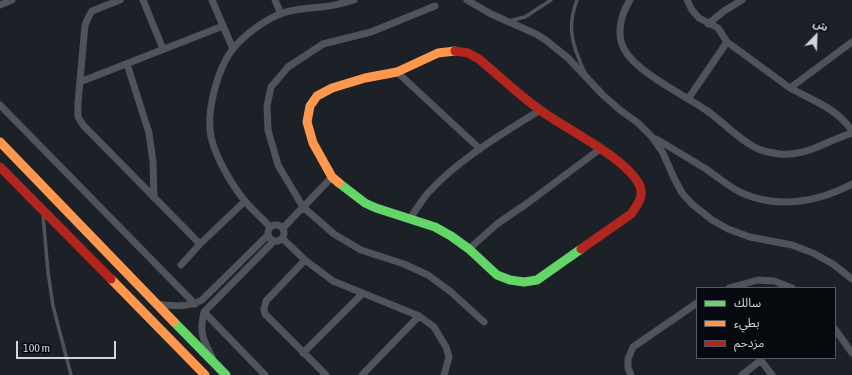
<!DOCTYPE html>
<html>
<head>
<meta charset="utf-8">
<style>
  body { margin:0 }
  #map { position:relative; width:852px; height:375px; overflow:hidden; background:#1c2027; font-family:"Asap Condensed","Noto Sans Arabic",sans-serif }
  canvas { display:block }
  .legend { position:absolute; left:696px; top:287px; width:140px; height:72px; box-sizing:border-box; background:#06090e; border:1px solid #575b61; margin:0; padding:5px 7px; list-style:none; font-size:12px; color:#d1d5de }
  .legend li { display:flex; align-items:center; gap:8px; height:20px }
  .legend b { width:20px; border:1px solid #575b61 }
  .north { position:absolute; left:796px; top:16px; width:40px; height:40px; -webkit-text-stroke:3px #06090e; paint-order:stroke; rotate:23deg; font-size:11px; font-weight:700; line-height:16px; text-align:center; color:#d1d5de }
  .north::after { content:''; display:block; margin:auto; width:14px; height:18px; background:#d1d5de; clip-path:polygon(50% 0,100% 100%,50% 72%,0 100%) }
  .scale { position:absolute; left:16px; top:341px; width:100px; height:18px; box-sizing:border-box; border:2px solid #d1d5de; border-top:0; padding-left:5px; font-size:12px; line-height:14px; white-space:nowrap; color:#d1d5de; -webkit-text-stroke:3px #06090e; paint-order:stroke }
</style>
</head>
<body>
<div id="map">
<canvas width="852" height="375"></canvas>
<ul class="legend">
<li><b style="height:5px;background:#63d668"></b>سالك</li>
<li><b style="height:5px;background:#ff974d"></b>بطيء</li>
<li><b style="height:5px;background:#b3261e"></b>مزدحم</li>
</ul>
<div class="north">ش</div>
<div class="scale">100 m</div>
</div>
<script>
const c = document.querySelector('canvas').getContext('2d');
c.lineJoin = 'round';
function stroke(path, color, width, dash) { c.strokeStyle = color; c.lineWidth = width; c.lineCap = dash ? 'butt' : 'round'; c.setLineDash(dash || []); c.stroke(path); }
const lane = new Path2D(`
  M 577,0 C 566,28 573,47 585,73
  M 509,21 L 525,17 L 551,0
  M 43,215 L 48,272 L 53,306 L 71,375`);
const street = new Path2D(`
  M 120,0 L 92,11 L 89,16 L 85,25 L 78,103 L 78,117 L 83,125 L 200,244 L 245,201
  M 143,0 L 163,49
  M 212,0 L 233,49
  M 275,0 L 281,14
  M 467,0 L 491,14 L 536,34 L 547,41 L 568,58 L 603,95 L 620,110 L 638,123 L 652,137 L 663,153 L 674,178 L 682,193 L 692,204 L 712,220 L 728,229 L 750,237 L 792,245 L 813,253 L 833,264 L 852,279
  M 630,0 C 621,14 616,34 624,49 C 636,72 684,95 706,110 C 722,121 736,137 754,147 C 762,151 771,153 780,154 C 806,157 828,140 852,133
  M 687,0 L 692,10 L 699,18 L 718,28 L 727,42 L 734,47 L 790,88 L 852,42
  M 0,5 L 12,0
  M 435,6 L 371,32 L 323,44 L 288,67 L 271,87 L 267,106 L 268,130 L 278,165 L 303,207 L 334,234 L 361,250 L 404,264 L 428,275 L 451,292 L 484,322
  M 708,24 L 724,11 L 742,0
  M 127,64 L 149,133 L 153,162 L 154,198
  M 397,72 L 480,149
  M 80,82 L 223,26
  M 790,88 C 812,100 838,109 852,131
  M 688,99 L 727,42
  M 0,105 L 195,304
  M 656,139 C 673,149 690,159 706,169 C 718,177 729,187 742,193 C 777,209 819,202 852,184
  M 410,218 C 416,210 422,200 428,193 C 460,158 501,135 540,110
  M268 233a8 8 0 1 1 16 0a8 8 0 1 1-16 0Z
  M 270,227 C 262,218 252,210 245,201 C 231,184 216,158 211,137 C 206,112 217,70 232,50 C 244,35 263,21 280,14 C 293,9 308,8 322,7 C 333,6 344,3 354,0
  M 283,228 L 332,177
  M 282,238 L 305,260 L 333,281 L 419,316 L 434,327 L 446,347 L 449,357 L 444,375
  M 469,249 L 497,224 L 529,202 L 600,149
  M 305,260 L 266,301 L 264,309 L 265,314 L 326,375
  M 181,265 L 200,244
  M 729,288 L 758,280 L 774,281 L 792,288
  M 157,304 C 173,306 187,308 202,300 L 268,235
  M 204,312 L 265,375
  M 835,329 L 852,353
  M 303,353 L 362,294
  M 212,357 C 203,340 199,332 204,312 L 274,241
  M 759,358 L 772,375
  M 362,375 L 419,316
  M 631,375 L 628,368 L 628,359 L 633,347 L 697,303
  M 742,375 L 761,360`);
const fast = new Path2D(`
  M 339,183 L 365,203 L 376,208 L 435,227 L 451,236 L 469,249 L 497,275 L 510,280 L 524,282 L 537,280 L 581,249
  M 174,322 L 226,375`);
const slow = new Path2D(`
  M 0,142 L 174,322
  M 339,183 L 332,177 L 313,143 L 307,122 L 310,106 L 317,96 L 332,88 L 365,78 L 397,72 L 438,53 L 455,51
  M 111,279 L 205,375`);
const jam = new Path2D(`
  M 455,51 L 468,53 L 479,59 C 499,76 519,95 540,110 C 567,130 626,157 640,186 C 644,197 637,206 631,214 L 581,249
  M 0,167 L 111,279`);
stroke(lane, '#505359', 3.5);
stroke(street, '#505359', 7);
stroke(fast, '#63d668', 9);
stroke(slow, '#ff974d', 9);
stroke(jam, '#b3261e', 9);
</script>
</body>
</html>
